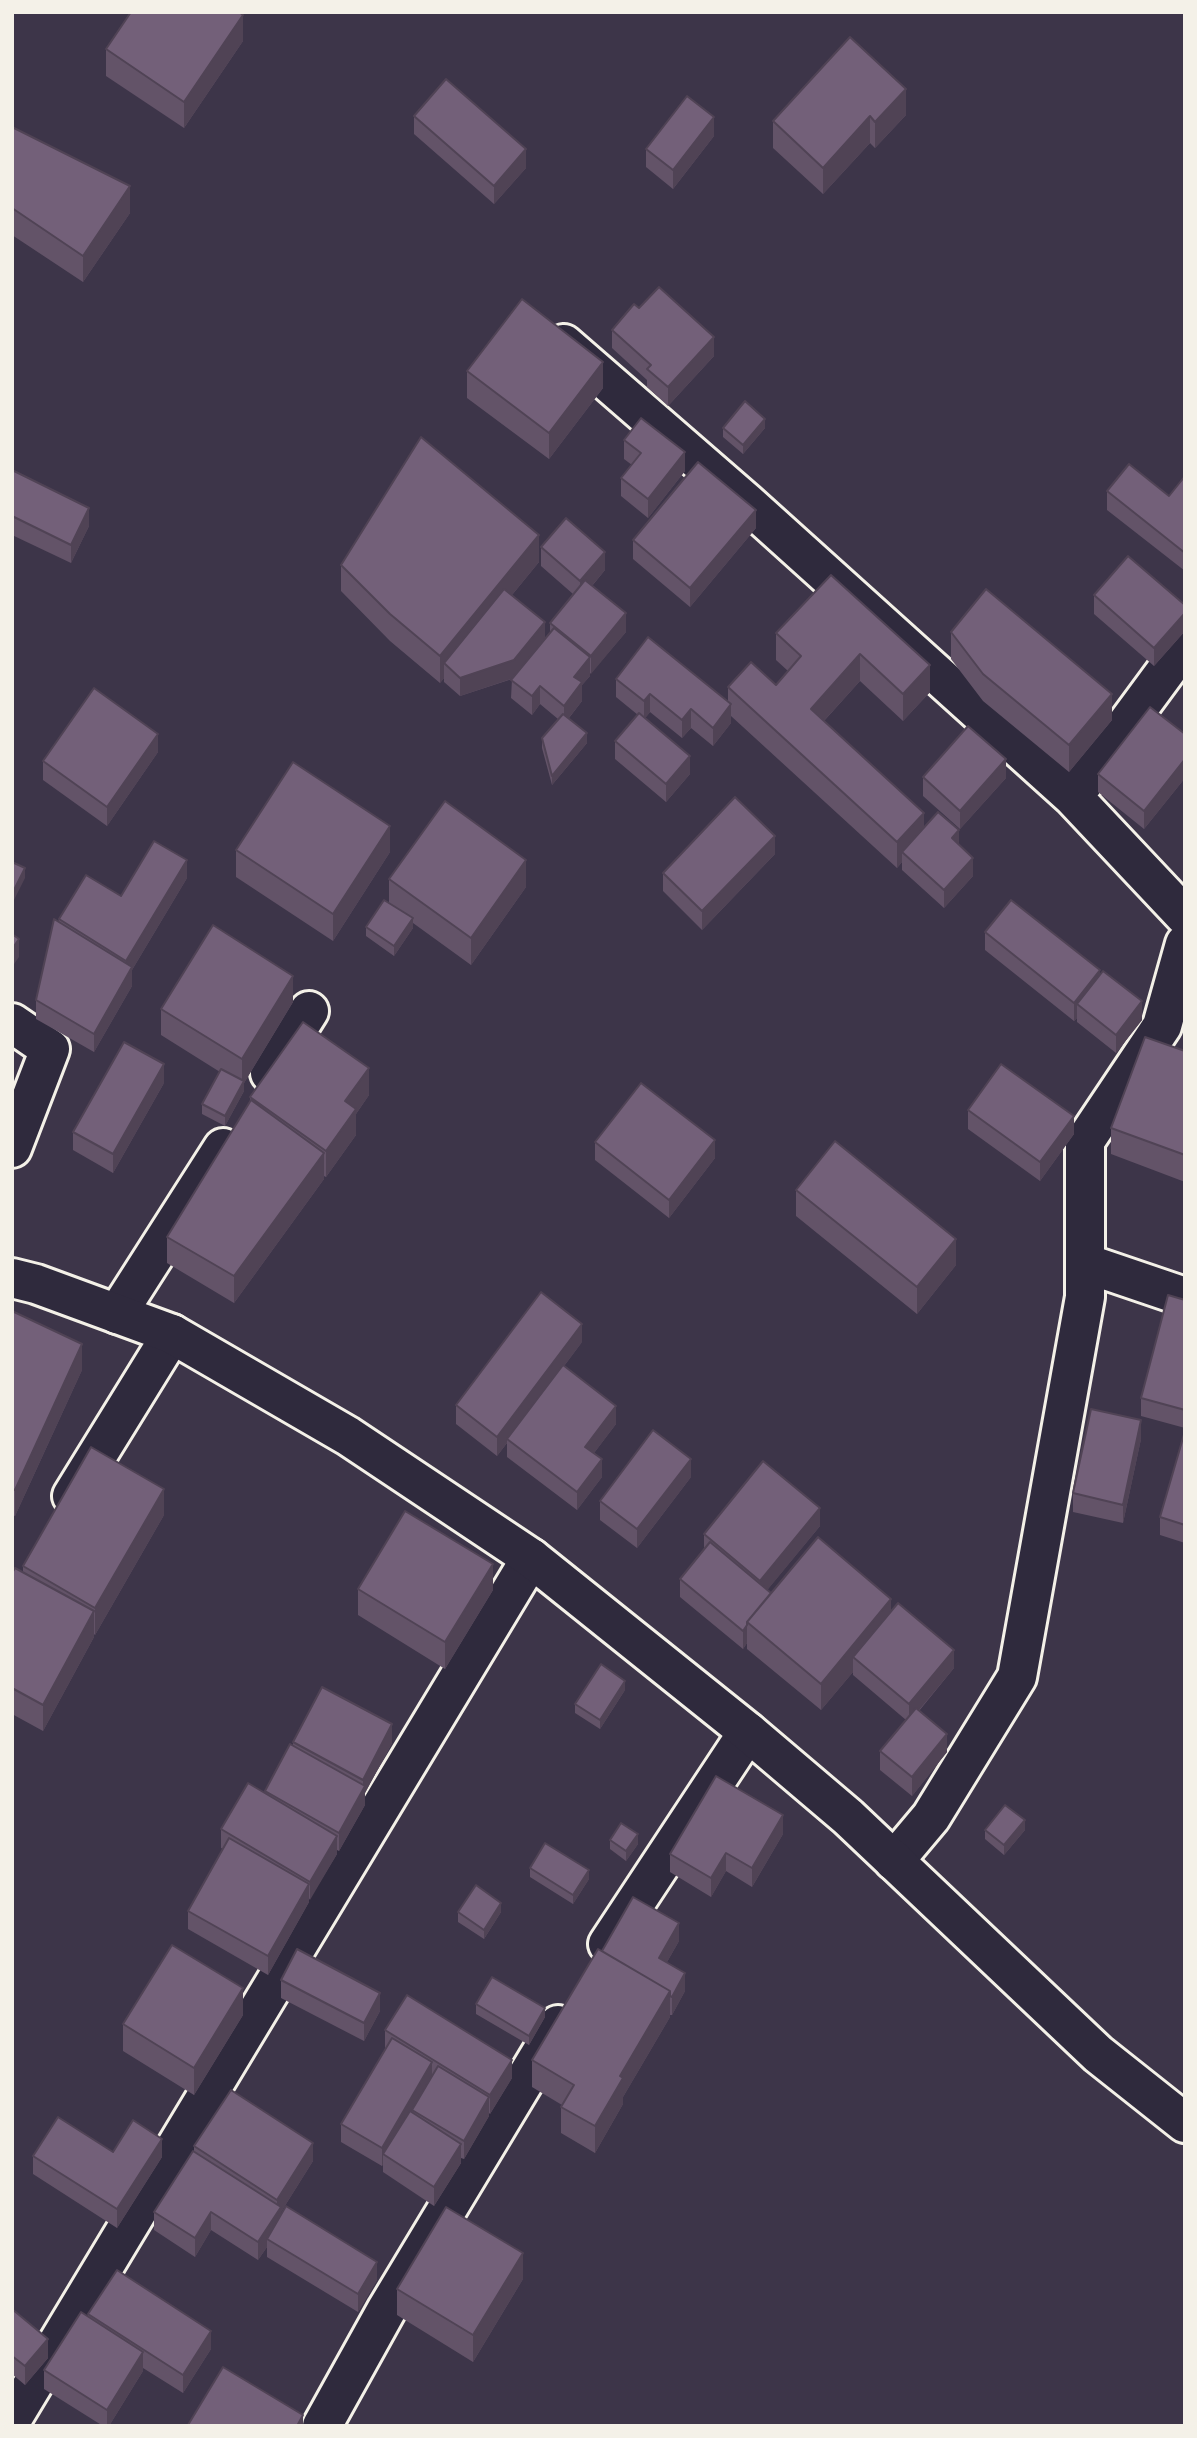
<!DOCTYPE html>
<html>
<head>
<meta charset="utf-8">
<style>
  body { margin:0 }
  #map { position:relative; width:1197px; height:2438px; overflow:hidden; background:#3d3549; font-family:Mali,sans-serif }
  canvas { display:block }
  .frame { position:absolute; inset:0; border:14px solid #f4f1e8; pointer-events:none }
</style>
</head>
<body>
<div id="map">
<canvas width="1197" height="2438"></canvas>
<div class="frame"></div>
</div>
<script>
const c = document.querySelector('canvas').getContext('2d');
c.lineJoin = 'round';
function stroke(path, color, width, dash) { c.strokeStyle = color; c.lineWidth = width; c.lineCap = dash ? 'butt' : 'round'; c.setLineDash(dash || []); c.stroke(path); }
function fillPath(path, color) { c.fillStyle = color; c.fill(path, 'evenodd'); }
const minor = new Path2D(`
  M 564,344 L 747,503 L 1073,797 L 1185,916
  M 1073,797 L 1185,645
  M 12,1023 L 50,1049 L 12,1148
  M 270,1073 L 309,1011
  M 1085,1263 L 1185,1297
  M 117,1314 L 223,1148
  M 72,1496 L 172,1334
  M 894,1861 L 931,1817 L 1017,1677 L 1085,1297 L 1085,1141 L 1162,1026 L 1185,944
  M 608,1944 L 748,1732
  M 12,2419 L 531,1558
  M 322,2426 L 387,2309 L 558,2025`);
const secondary = new Path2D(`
  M 12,1278 L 36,1284 L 172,1334 L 348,1436 L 531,1558 L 748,1732 L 848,1817 L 1098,2054 L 1185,2123`);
const wall = new Path2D(`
  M 243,41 L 184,128 L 106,76 L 106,49 Z
  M 906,115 L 875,148 L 870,143 L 823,194 L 773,148 L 773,121 Z
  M 414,116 L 526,168 L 494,204 L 414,134 Z
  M 12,127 L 130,213 L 83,282 L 12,235 Z
  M 714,136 L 673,189 L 646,167 L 646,149 Z
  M 639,308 L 714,356 L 668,406 L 647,387 L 647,380 L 612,348 L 612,330 Z
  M 467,371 L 603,388 L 549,459 L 467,398 Z
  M 723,428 L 765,428 L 743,454 L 723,437 Z
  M 624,440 L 685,471 L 648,518 L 621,496 L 621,478 L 632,465 L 624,459 Z
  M 12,470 L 89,526 L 71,563 L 12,535 Z
  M 1185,476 L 1185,571 L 1107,510 L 1107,491 L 1169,496 Z
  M 756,528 L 690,607 L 633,559 L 633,540 Z
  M 541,547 L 605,570 L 592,586 L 626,632 L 590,674 L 590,676 L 582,685 L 582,701 L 569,718 L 587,743 L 552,785 L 542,748 L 542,738 L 558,719 L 540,704 L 532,715 L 511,698 L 512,679 L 460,696 L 444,682 L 444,678 L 440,683 L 390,641 L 341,591 L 341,565 L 539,562 L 512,595 L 545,638 L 550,633 L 550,623 L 573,594 L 541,566 Z
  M 831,575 L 930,692 L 903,721 L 860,681 L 824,721 L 924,828 L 959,844 L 973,876 L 944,908 L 902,870 L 902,862 L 897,868 L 731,716 L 731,723 L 713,746 L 691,728 L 682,738 L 650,712 L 645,718 L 690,774 L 666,802 L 615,759 L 615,741 L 638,715 L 616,697 L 616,679 L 728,702 L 728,687 L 776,685 L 788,671 L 776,660 L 776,633 Z
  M 1094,595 L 1185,605 L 1185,631 L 1154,666 L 1094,614 Z
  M 951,632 L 1112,720 L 1069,772 L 983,701 L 951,659 Z
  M 1185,734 L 1185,778 L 1144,829 L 1098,792 L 1098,774 Z
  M 158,752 L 107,826 L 43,780 L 43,761 Z
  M 923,777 L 1006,778 L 960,829 L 923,796 Z
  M 236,850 L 390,852 L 333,941 L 236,877 Z
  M 775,854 L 702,930 L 663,891 L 663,873 Z
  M 187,878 L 132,970 L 132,986 L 94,1052 L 36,1019 L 36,1000 L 59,919 L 121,896 Z
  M 389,879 L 526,887 L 471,965 L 413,923 L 413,928 L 394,956 L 366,936 L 366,927 L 389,903 Z
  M 985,932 L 1100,974 L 1142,1020 L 1116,1053 L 1077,1022 L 1077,1018 L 1074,1021 L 985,950 Z
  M 293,1002 L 244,1083 L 244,1091 L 225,1126 L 202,1114 L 202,1104 L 220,1072 L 161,1035 L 161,1009 Z
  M 1185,1051 L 1185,1182 L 1111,1154 L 1111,1128 Z
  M 164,1083 L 113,1173 L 73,1150 L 73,1132 Z
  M 369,1095 L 356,1114 L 356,1135 L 326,1177 L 324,1176 L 324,1179 L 234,1303 L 167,1263 L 167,1237 L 250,1102 L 250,1097 Z
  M 968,1110 L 1074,1134 L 1040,1181 L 968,1129 Z
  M 595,1142 L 715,1158 L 669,1218 L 595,1160 Z
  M 796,1190 L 956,1265 L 917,1314 L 796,1216 Z
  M 1185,1300 L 1185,1428 L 1141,1416 L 1141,1398 Z
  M 12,1311 L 82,1370 L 15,1516 L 12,1515 Z
  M 582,1342 L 564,1366 L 616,1424 L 594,1453 L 602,1477 L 577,1510 L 507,1457 L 507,1443 L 497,1456 L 456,1424 L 456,1405 Z
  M 1185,1431 L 1185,1543 L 1160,1535 L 1160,1517 Z
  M 1141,1439 L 1123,1523 L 1073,1512 L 1073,1493 Z
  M 691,1477 L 637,1548 L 600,1520 L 600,1501 Z
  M 164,1515 L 95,1635 L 94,1634 L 94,1637 L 43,1731 L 12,1714 L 12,1573 L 23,1572 L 23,1566 Z
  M 820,1526 L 767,1590 L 771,1593 L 891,1611 L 954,1668 L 919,1711 L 947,1752 L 912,1796 L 880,1770 L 880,1751 L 906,1720 L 853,1675 L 853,1672 L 821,1710 L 747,1649 L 747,1643 L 743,1649 L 680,1597 L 680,1579 L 704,1550 L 704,1534 Z
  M 358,1589 L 493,1590 L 445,1669 L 358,1615 Z
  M 625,1690 L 600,1729 L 575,1713 L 575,1704 Z
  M 293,1742 L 392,1743 L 365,1793 L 365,1805 L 339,1851 L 337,1850 L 337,1854 L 309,1900 L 309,1902 L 268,1975 L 188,1929 L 188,1911 L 223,1849 L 221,1848 L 221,1829 L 265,1793 L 265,1791 L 293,1746 Z
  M 985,1830 L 1025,1830 L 1004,1855 L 985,1839 Z
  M 783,1834 L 752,1887 L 726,1871 L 711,1897 L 670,1872 L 670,1854 Z
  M 610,1840 L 638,1844 L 626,1861 L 610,1849 Z
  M 530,1868 L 589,1879 L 573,1904 L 530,1877 Z
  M 458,1912 L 501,1912 L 484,1939 L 458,1922 Z
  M 679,1941 L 667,1962 L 685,1991 L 672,2015 L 670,2015 L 670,2017 L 623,2097 L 623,2104 L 595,2153 L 561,2133 L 561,2107 L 562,2105 L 532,2087 L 532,2060 L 602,1951 Z
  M 281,1980 L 380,2011 L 364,2041 L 281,1998 Z
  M 476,2004 L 545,2017 L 529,2045 L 476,2014 Z
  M 243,2015 L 194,2095 L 123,2051 L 123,2024 Z
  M 385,2030 L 512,2078 L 490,2114 L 489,2113 L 489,2116 L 464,2159 L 461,2158 L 461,2163 L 434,2206 L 383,2172 L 383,2164 L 382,2166 L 341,2142 L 341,2124 L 385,2049 Z
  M 194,2146 L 313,2161 L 281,2212 L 281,2215 L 377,2280 L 358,2312 L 267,2257 L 267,2247 L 258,2260 L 211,2230 L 195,2257 L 154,2230 L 154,2212 L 194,2152 Z
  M 113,2152 L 162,2157 L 117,2228 L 33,2174 L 33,2156 Z
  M 523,2279 L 473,2362 L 397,2315 L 397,2289 Z
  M 12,2309 L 48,2358 L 25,2385 L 12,2374 Z
  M 88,2314 L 211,2349 L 183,2393 L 143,2368 L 143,2371 L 109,2426 L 103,2426 L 44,2389 L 44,2370 L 88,2317 Z`);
const shadedWall = new Path2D(`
  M 243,15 L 243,41 L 184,128 L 184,102 Z
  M 906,89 L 906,115 L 875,148 L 875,122 Z
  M 870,116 L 870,143 L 823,194 L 823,168 Z
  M 714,117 L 714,136 L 673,189 L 673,170 Z
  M 526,149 L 526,168 L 494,204 L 494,186 Z
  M 130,186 L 130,213 L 83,282 L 83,256 Z
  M 714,337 L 714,356 L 668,406 L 668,387 Z
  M 603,362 L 603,388 L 549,459 L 549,433 Z
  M 765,419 L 765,428 L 743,454 L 743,445 Z
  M 685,452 L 685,471 L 648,518 L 648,499 Z
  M 89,508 L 89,526 L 71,563 L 71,545 Z
  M 756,510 L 756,528 L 690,607 L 690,588 Z
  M 539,535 L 539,562 L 451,669 L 444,663 L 444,678 L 440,683 L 440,656 Z
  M 605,552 L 605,570 L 580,600 L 580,581 Z
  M 626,613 L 626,632 L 591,674 L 591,656 Z
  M 1185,613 L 1185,631 L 1154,666 L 1154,648 Z
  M 545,622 L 545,640 L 514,678 L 460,696 L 460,678 Z
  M 860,654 L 860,681 L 811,735 L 811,709 Z
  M 590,657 L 590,676 L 582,685 L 582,701 L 564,724 L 564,706 L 574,677 Z
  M 930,665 L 930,692 L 903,721 L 903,694 Z
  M 540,686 L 540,704 L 532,715 L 532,696 Z
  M 650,694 L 650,712 L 644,720 L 644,701 Z
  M 1112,694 L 1112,720 L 1069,772 L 1069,745 Z
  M 731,704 L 731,723 L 713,746 L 713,728 Z
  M 691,709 L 691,728 L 682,738 L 682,720 Z
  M 587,733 L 587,743 L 552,785 L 552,776 Z
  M 158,734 L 158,752 L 107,826 L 107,807 Z
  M 690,756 L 690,774 L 666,802 L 666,784 Z
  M 1006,759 L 1006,778 L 960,829 L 960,811 Z
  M 1185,759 L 1185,778 L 1144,829 L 1144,811 Z
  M 924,813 L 924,839 L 902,852 L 902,862 L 897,868 L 897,842 Z
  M 390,826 L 390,852 L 333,941 L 333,914 Z
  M 959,830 L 959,849 L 952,838 Z
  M 775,836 L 775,854 L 702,930 L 702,911 Z
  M 973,858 L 973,876 L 944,908 L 944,890 Z
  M 187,860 L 187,878 L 132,970 L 132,986 L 94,1052 L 94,1034 L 126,977 L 126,961 Z
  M 526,860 L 526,887 L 471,965 L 471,938 Z
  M 25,868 L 25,878 L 12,904 L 12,894 Z
  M 413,918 L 413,928 L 394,956 L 394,946 Z
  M 19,939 L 19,957 L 12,967 L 12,949 Z
  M 1100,970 L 1100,989 L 1077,1004 L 1077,1018 L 1074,1021 L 1074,1003 Z
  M 293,976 L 293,1002 L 244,1083 L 244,1091 L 225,1126 L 225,1116 L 242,1084 L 242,1059 Z
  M 1142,1001 L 1142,1020 L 1116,1053 L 1116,1035 Z
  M 164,1064 L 164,1083 L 113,1173 L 113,1154 Z
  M 369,1068 L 369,1095 L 356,1114 L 356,1135 L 326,1177 L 326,1151 L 345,1101 Z
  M 1074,1116 L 1074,1134 L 1040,1181 L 1040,1162 Z
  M 715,1140 L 715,1158 L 669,1218 L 669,1200 Z
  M 324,1153 L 324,1179 L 234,1303 L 234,1276 Z
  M 956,1239 L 956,1265 L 917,1314 L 917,1287 Z
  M 582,1324 L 582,1342 L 509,1440 L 507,1439 L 507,1443 L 497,1456 L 497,1437 Z
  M 82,1344 L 82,1370 L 15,1516 L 15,1490 Z
  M 616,1406 L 616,1424 L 585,1465 L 585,1447 Z
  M 1141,1420 L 1141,1439 L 1123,1523 L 1123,1505 Z
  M 602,1459 L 602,1477 L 577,1510 L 577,1492 Z
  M 691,1459 L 691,1477 L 637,1548 L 637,1529 Z
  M 164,1489 L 164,1515 L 95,1635 L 95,1608 Z
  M 820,1508 L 820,1526 L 760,1599 L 760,1581 Z
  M 493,1564 L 493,1590 L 445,1669 L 445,1642 Z
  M 891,1599 L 891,1626 L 853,1657 L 853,1672 L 821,1710 L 821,1684 Z
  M 94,1611 L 94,1637 L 43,1731 L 43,1705 Z
  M 747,1625 L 747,1643 L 743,1649 L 743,1631 Z
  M 954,1650 L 954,1668 L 909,1722 L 909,1704 Z
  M 625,1681 L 625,1690 L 600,1729 L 600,1720 Z
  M 392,1724 L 392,1743 L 365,1793 L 365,1805 L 339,1851 L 339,1833 L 363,1791 L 363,1780 Z
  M 947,1734 L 947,1752 L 912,1796 L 912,1777 Z
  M 783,1815 L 783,1834 L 752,1887 L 752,1868 Z
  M 1025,1820 L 1025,1830 L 1004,1855 L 1004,1845 Z
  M 638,1834 L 638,1844 L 626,1861 L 626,1851 Z
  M 337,1836 L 337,1854 L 310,1900 L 310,1882 Z
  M 726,1853 L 726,1871 L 711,1897 L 711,1878 Z
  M 589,1870 L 589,1879 L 573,1904 L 573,1895 Z
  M 309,1884 L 309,1902 L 268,1975 L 268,1956 Z
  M 501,1903 L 501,1912 L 484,1939 L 484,1930 Z
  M 679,1923 L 679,1941 L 659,1976 L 659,1958 Z
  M 685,1973 L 685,1991 L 672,2015 L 672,1997 Z
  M 243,1988 L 243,2015 L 194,2095 L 194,2068 Z
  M 670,1991 L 670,2017 L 623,2097 L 623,2104 L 595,2153 L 595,2126 L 620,2076 Z
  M 380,1993 L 380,2011 L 364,2041 L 364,2023 Z
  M 545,2008 L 545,2017 L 529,2045 L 529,2036 Z
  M 512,2060 L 512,2078 L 490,2114 L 490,2095 Z
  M 432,2062 L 432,2080 L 412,2110 L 412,2114 L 383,2154 L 383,2164 L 382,2166 L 382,2148 Z
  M 489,2097 L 489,2116 L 464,2159 L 464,2141 Z
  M 162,2139 L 162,2157 L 117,2228 L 117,2209 Z
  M 313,2143 L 313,2161 L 281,2212 L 281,2225 L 267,2239 L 267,2247 L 258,2260 L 258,2242 L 277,2212 L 277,2200 Z
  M 461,2144 L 461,2163 L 434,2206 L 434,2187 Z
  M 211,2212 L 211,2230 L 195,2257 L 195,2238 Z
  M 523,2253 L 523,2279 L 473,2362 L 473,2335 Z
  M 377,2262 L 377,2280 L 358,2312 L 358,2294 Z
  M 211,2331 L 211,2349 L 183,2393 L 183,2375 Z
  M 48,2339 L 48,2358 L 25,2385 L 25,2366 Z
  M 143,2352 L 143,2371 L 109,2426 L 107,2426 L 107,2410 Z
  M 303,2415 L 303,2426 L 297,2426 Z`);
const building = new Path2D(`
  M 131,12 L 239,12 L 243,15 L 184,102 L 106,49 Z
  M 850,37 L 906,89 L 875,122 L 870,116 L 823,168 L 773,121 Z
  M 446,79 L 526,149 L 494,186 L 414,116 Z
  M 687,96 L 714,117 L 673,170 L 646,149 Z
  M 12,127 L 130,186 L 83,256 L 12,208 Z
  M 659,287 L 714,337 L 668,387 L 647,369 L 651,365 L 612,330 L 634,304 L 639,308 Z
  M 522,299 L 603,362 L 549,433 L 467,371 Z
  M 745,401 L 765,419 L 743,445 L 723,428 Z
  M 641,418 L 685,452 L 648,499 L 621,478 L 641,453 L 624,440 Z
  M 421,437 L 539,535 L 440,656 L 390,614 L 341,565 Z
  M 698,462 L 756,510 L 690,588 L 633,540 Z
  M 1129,464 L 1169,496 L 1185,476 L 1185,553 L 1107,491 Z
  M 12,470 L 89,508 L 71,545 L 12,516 Z
  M 566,518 L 605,552 L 580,581 L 541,547 Z
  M 1128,556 L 1185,605 L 1185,613 L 1154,648 L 1094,595 Z
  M 831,575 L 930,665 L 903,694 L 860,654 L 811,709 L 924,813 L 897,842 L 728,687 L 751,662 L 776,685 L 801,656 L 776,633 Z
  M 585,580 L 626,613 L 591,656 L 550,623 Z
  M 504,589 L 545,622 L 514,660 L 460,678 L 444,663 Z
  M 986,589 L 1112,694 L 1069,745 L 983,674 L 951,632 Z
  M 554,628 L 590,657 L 574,677 L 582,682 L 564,706 L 540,686 L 532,696 L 511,680 Z
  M 648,637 L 731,704 L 713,728 L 691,709 L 682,720 L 650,694 L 644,701 L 616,679 Z
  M 94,688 L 158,734 L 107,807 L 43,761 Z
  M 1150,707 L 1185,734 L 1185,759 L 1144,811 L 1098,774 Z
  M 639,713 L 690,756 L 666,784 L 615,741 Z
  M 563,714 L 587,733 L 552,776 L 542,738 Z
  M 968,726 L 1006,759 L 960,811 L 923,777 Z
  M 293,762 L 390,826 L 333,914 L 236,850 Z
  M 735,797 L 775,836 L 702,911 L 663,873 Z
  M 445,801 L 526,860 L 471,938 L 389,879 Z
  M 938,812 L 959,830 L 952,838 L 973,858 L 944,890 L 902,852 Z
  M 154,841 L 187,860 L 126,961 L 59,919 L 86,875 L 121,896 Z
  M 12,862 L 25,868 L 12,894 Z
  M 384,900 L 413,918 L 394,946 L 366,927 Z
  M 1011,900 L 1100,970 L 1074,1003 L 985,932 Z
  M 54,919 L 132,967 L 94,1034 L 36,1000 Z
  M 213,925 L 293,976 L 242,1059 L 161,1009 Z
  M 12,934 L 19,939 L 12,949 Z
  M 1103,971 L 1142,1001 L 1116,1035 L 1077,1004 Z
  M 303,1022 L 369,1068 L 345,1101 L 356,1109 L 326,1151 L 250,1097 Z
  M 1145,1037 L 1185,1051 L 1185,1155 L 1111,1128 Z
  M 124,1042 L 164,1064 L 113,1154 L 73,1132 Z
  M 1001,1064 L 1074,1116 L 1040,1162 L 968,1110 Z
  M 221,1069 L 244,1081 L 225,1116 L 202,1104 Z
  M 641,1083 L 715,1140 L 669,1200 L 595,1142 Z
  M 251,1100 L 324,1153 L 234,1276 L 167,1237 Z
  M 835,1141 L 956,1239 L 917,1287 L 796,1190 Z
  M 541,1292 L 582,1324 L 497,1437 L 456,1405 Z
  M 1168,1295 L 1185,1300 L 1185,1410 L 1141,1398 Z
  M 12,1311 L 82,1344 L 15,1490 L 12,1489 Z
  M 563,1365 L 616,1406 L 585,1447 L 602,1459 L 577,1492 L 507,1439 Z
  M 1091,1409 L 1141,1420 L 1123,1505 L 1073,1493 Z
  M 653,1430 L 691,1459 L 637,1529 L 600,1501 Z
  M 1185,1431 L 1185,1525 L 1160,1517 Z
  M 91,1447 L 164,1489 L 95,1608 L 23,1566 Z
  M 763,1461 L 820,1508 L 760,1581 L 704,1534 Z
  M 405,1511 L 493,1564 L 445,1642 L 358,1589 Z
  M 818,1537 L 891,1599 L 821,1684 L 747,1622 Z
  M 710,1542 L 771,1593 L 747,1622 L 747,1625 L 743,1631 L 680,1579 Z
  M 15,1568 L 94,1611 L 43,1705 L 12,1688 L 12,1573 Z
  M 898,1603 L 954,1650 L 909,1704 L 853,1657 Z
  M 601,1664 L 625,1681 L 600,1720 L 575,1704 Z
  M 322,1687 L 392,1724 L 363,1780 L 293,1742 Z
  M 916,1708 L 947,1734 L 912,1777 L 880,1751 Z
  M 290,1744 L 365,1786 L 339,1833 L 265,1791 Z
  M 716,1776 L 783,1815 L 752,1868 L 726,1853 L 711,1878 L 670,1854 Z
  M 248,1783 L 337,1836 L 310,1882 L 221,1829 Z
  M 1005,1805 L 1025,1820 L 1004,1845 L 985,1830 Z
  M 621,1823 L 638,1834 L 626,1851 L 610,1840 Z
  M 229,1838 L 309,1884 L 268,1956 L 188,1911 Z
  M 545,1843 L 589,1870 L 573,1895 L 530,1868 Z
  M 476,1885 L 501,1903 L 484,1930 L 458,1912 Z
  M 633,1897 L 679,1923 L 659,1958 L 685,1973 L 672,1997 L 670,1996 L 670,1991 L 602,1951 Z
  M 172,1945 L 243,1988 L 194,2068 L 123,2024 Z
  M 297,1949 L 380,1993 L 364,2023 L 281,1980 Z
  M 598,1949 L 670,1991 L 620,2076 L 623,2078 L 595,2126 L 561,2107 L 574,2085 L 532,2060 Z
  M 492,1977 L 545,2008 L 529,2036 L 476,2004 Z
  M 407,1995 L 512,2060 L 490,2095 L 385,2030 Z
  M 392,2038 L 432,2062 L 382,2148 L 341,2124 Z
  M 438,2066 L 489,2097 L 464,2141 L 412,2110 Z
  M 231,2090 L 313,2143 L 277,2200 L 194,2146 Z
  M 410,2111 L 461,2144 L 434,2187 L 383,2154 Z
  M 58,2117 L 113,2152 L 133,2120 L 162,2139 L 117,2209 L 33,2156 Z
  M 193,2151 L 281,2207 L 258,2242 L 211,2212 L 195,2238 L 154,2212 Z
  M 286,2206 L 377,2262 L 358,2294 L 267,2239 Z
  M 446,2207 L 523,2253 L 473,2335 L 397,2289 Z
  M 117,2270 L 211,2331 L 183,2375 L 88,2314 Z
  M 12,2309 L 48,2339 L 25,2366 L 12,2356 Z
  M 81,2312 L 143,2352 L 107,2410 L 44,2370 Z
  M 223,2367 L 303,2415 L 297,2426 L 188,2425 Z`);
stroke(minor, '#f4f1e8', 44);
stroke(secondary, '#f4f1e8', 44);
stroke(minor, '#2f2a3d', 38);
stroke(secondary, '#2f2a3d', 38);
fillPath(wall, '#635368');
fillPath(shadedWall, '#504355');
fillPath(building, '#736079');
stroke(building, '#504355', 2);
</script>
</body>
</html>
